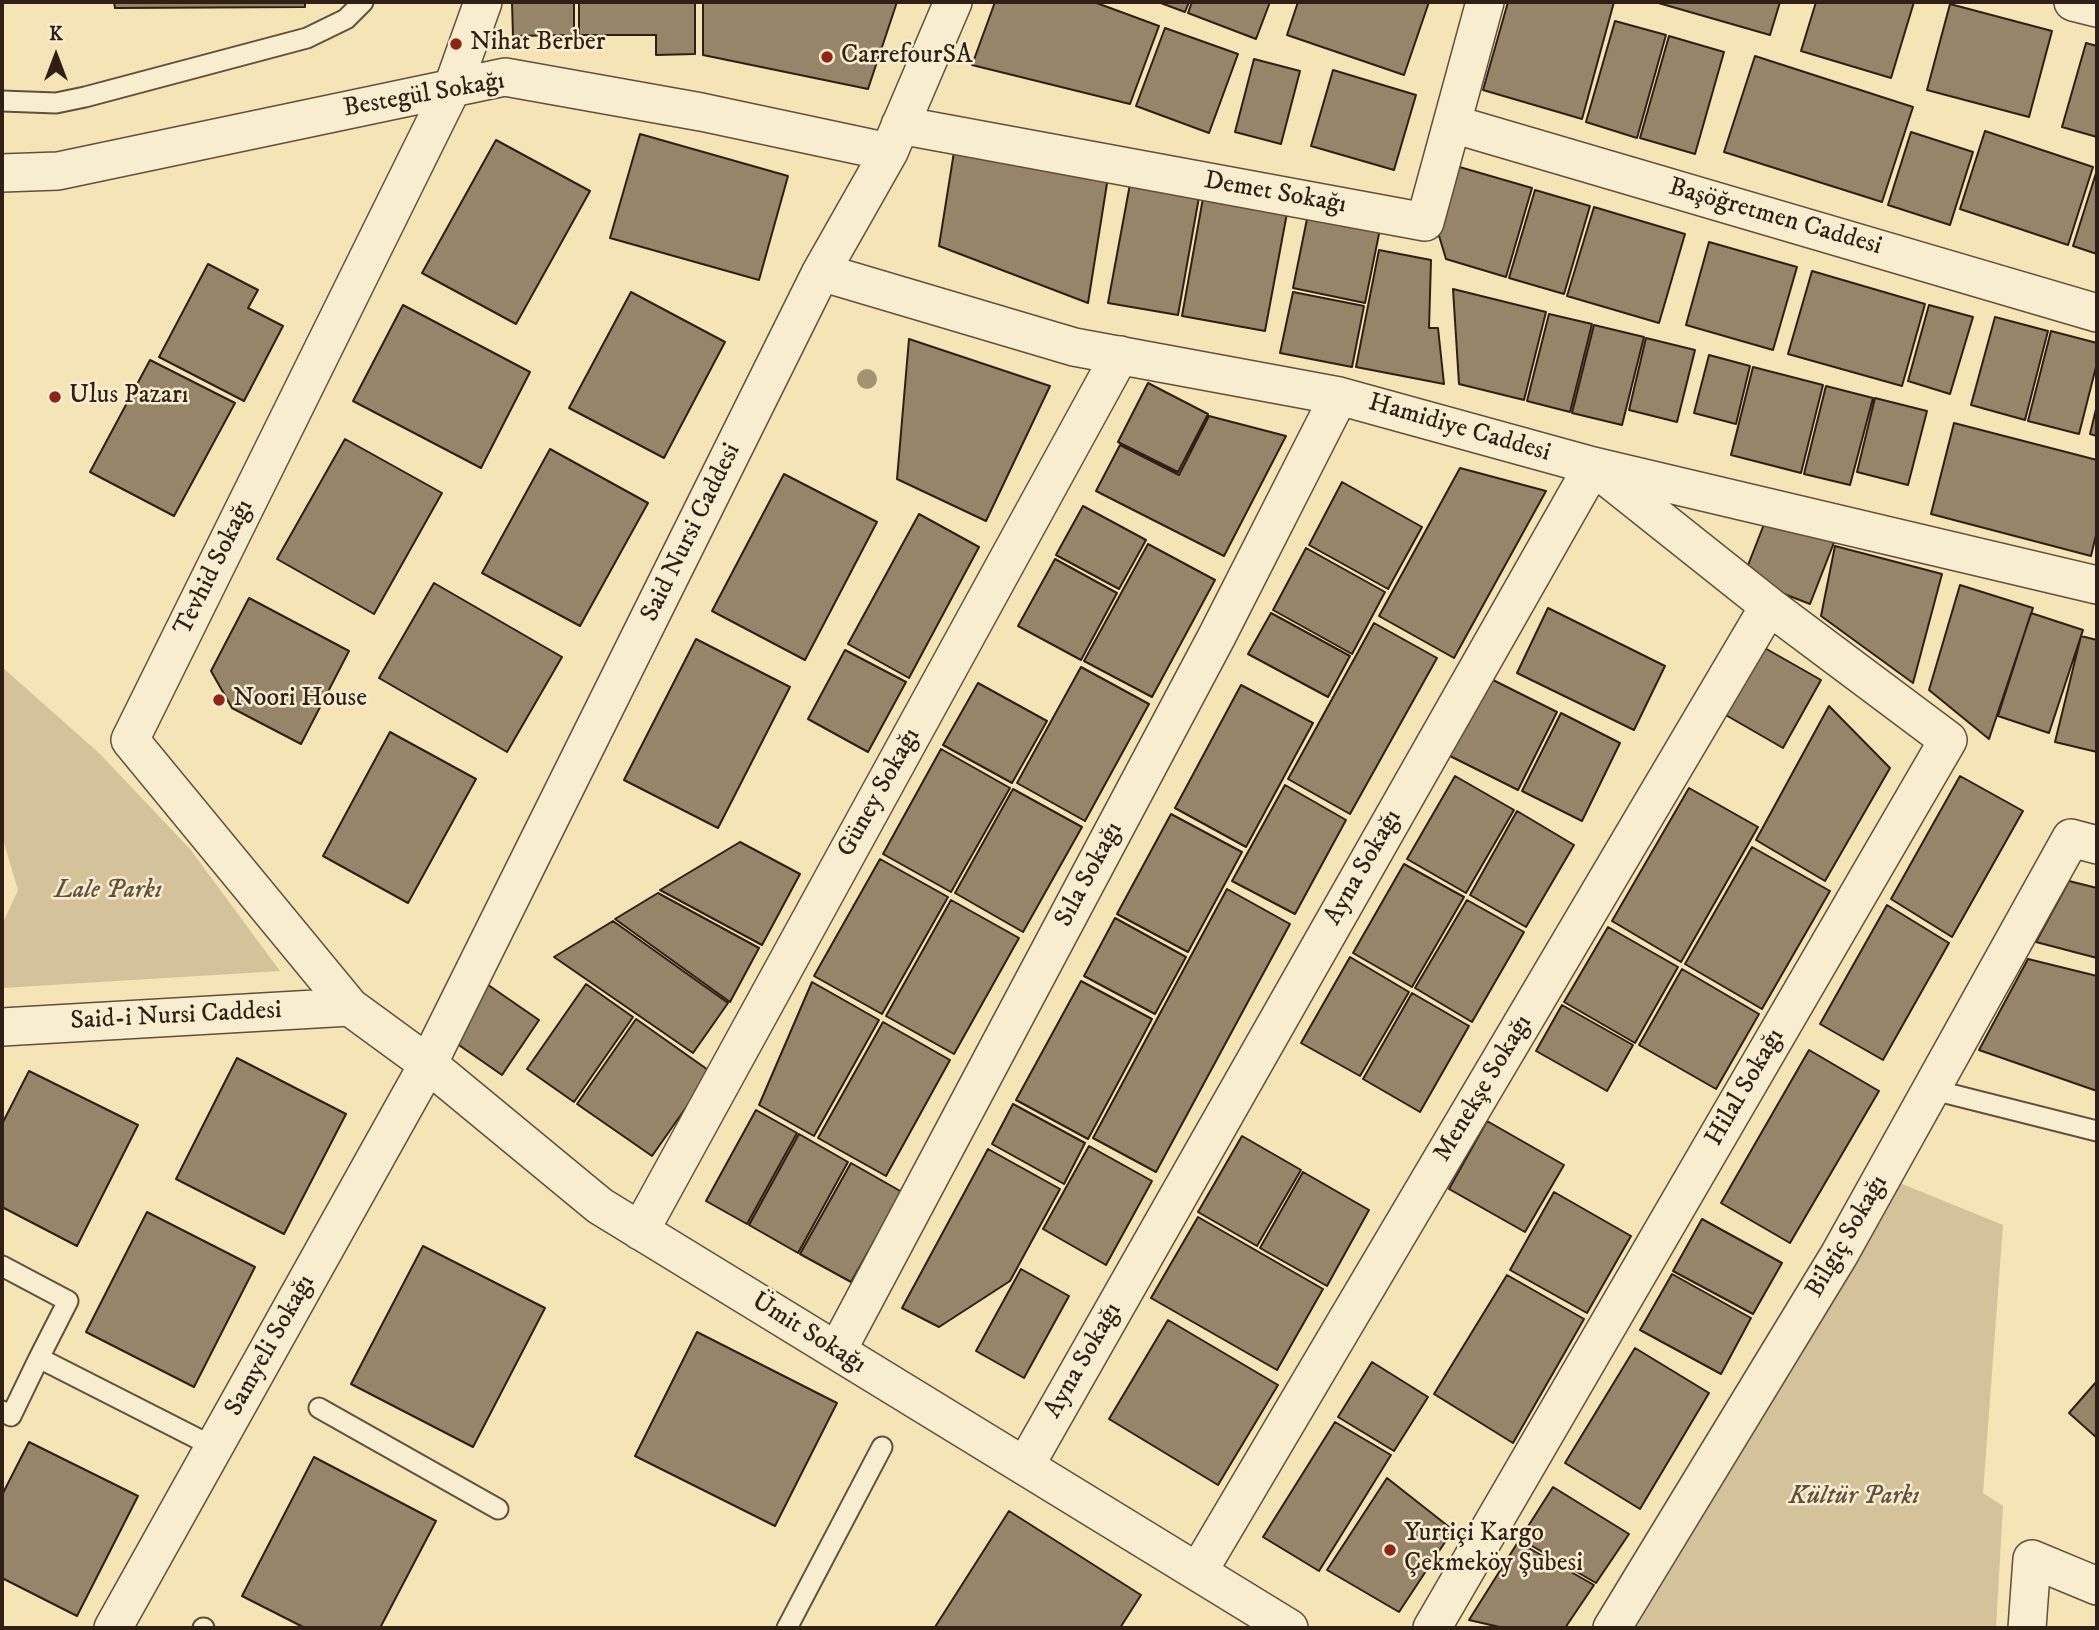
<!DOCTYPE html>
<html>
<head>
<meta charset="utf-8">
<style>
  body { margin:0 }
  #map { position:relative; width:2099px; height:1630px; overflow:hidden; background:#f5e4b5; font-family:"IM FELL DW Pica",serif }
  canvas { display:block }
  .frame { position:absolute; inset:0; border:4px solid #301f15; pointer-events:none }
  .north { position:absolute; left:21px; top:21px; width:70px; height:70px; -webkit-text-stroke:5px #f8edcf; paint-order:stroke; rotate:0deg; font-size:19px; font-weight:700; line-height:28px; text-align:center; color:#301f15 }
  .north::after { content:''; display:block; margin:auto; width:24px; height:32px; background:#301f15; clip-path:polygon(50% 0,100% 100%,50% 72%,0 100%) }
</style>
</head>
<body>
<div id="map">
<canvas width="2099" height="1630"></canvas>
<div class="frame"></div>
<div class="north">K</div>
</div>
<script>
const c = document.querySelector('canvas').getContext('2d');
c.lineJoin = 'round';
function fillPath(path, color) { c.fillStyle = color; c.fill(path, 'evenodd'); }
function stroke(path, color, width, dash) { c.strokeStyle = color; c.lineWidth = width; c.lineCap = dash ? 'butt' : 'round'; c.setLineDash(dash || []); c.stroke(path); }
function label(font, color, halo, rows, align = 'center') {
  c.font = font + ' "IM FELL DW Pica",serif'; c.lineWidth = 5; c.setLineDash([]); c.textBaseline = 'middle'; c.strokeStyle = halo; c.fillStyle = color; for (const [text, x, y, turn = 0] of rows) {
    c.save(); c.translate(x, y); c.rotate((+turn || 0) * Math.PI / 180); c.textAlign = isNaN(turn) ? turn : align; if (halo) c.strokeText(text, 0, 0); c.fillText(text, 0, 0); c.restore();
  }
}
const green = new Path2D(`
  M 2,667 L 100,754 L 190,849 L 280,971 L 2,988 L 2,925 L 18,890 L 2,836 Z
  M 1890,1179 L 2003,1225 L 1983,1493 L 2003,1506 L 1996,1628 L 1627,1628 Z`);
const building = new Path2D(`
  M 114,2 L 305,2 L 305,7 L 115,8 Z
  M 512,2 L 574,2 L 574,35 L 513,36 Z
  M 579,2 L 695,2 L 695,54 L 656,55 L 656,35 L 579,35 Z
  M 703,2 L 897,2 L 868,89 L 703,55 Z
  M 995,2 L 1094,2 L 1159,26 L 1130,104 L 972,65 Z
  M 1158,2 L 1189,2 L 1185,12 Z
  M 1192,2 L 1270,2 L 1256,39 L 1188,13 Z
  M 1298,2 L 1429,2 L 1404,75 L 1287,35 Z
  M 1508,2 L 1614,2 L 1582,119 L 1483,90 Z
  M 1655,2 L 1780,2 L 1770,35 Z
  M 1816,2 L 1914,2 L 1891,78 L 1801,51 Z
  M 1950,4 L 2052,31 L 2029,117 L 1927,90 Z
  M 1615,21 L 1666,35 L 1637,138 L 1586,122 Z
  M 1165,28 L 1238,54 L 1209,133 L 1136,106 Z
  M 1669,36 L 1724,52 L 1695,154 L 1640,138 Z
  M 2086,43 L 2097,46 L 2097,137 L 2062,127 Z
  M 1755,56 L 1913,107 L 1882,202 L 1724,152 Z
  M 1254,59 L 1300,71 L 1281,144 L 1235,132 Z
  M 1333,70 L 1416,95 L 1394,170 L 1311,146 Z
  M 1985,131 L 2093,167 L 2068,245 L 1960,209 Z
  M 1911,132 L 1973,152 L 1950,225 L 1888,205 Z
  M 640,134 L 788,176 L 759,280 L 610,238 Z
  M 496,140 L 590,191 L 516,324 L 422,273 Z
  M 954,152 L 1108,177 L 1088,303 L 939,246 Z
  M 1456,166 L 1532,188 L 1506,277 L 1446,259 L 1437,229 Z
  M 2097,170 L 2097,254 L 2073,246 Z
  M 1130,184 L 1199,197 L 1178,315 L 1108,303 Z
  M 1535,190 L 1590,206 L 1564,294 L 1509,278 Z
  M 1203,198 L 1287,213 L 1265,331 L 1182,316 Z
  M 1594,207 L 1685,234 L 1659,323 L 1567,296 Z
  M 1308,214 L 1380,229 L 1365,303 L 1293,288 Z
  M 1709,242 L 1797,267 L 1773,350 L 1686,325 Z
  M 1379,250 L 1431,260 L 1429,328 L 1438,328 L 1444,384 L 1356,367 Z
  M 208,264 L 258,290 L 248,308 L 283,326 L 244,401 L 159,357 Z
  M 1812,271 L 1925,304 L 1902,386 L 1788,354 Z
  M 1453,289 L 1546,312 L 1524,400 L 1459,384 Z
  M 631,292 L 725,342 L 664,458 L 569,408 Z
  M 1293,292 L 1364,306 L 1352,367 L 1280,353 Z
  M 403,305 L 530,372 L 481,468 L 353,401 Z
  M 1929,305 L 1973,317 L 1950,394 L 1908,381 Z
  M 1549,314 L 1592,324 L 1570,412 L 1527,401 Z
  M 1995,317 L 2048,331 L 2025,420 L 1971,405 Z
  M 1594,325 L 1644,337 L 1622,425 L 1572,413 Z
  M 2051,331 L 2097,343 L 2097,363 L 2079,434 L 2028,421 Z
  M 1646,338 L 1695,350 L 1677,422 L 1629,410 Z
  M 909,339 L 1050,386 L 986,521 L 897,479 Z
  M 1709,355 L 1750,366 L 1736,424 L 1694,413 Z
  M 150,360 L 235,403 L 174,516 L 90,472 Z
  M 1753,367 L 1823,385 L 1801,473 L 1731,455 Z
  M 1148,383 L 1208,414 L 1178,472 L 1118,442 Z
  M 1826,386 L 1873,398 L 1850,485 L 1804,474 Z
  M 1875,398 L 1927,411 L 1908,485 L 1857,472 Z
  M 2097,405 L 2097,436 L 2090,434 Z
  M 1209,416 L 1286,436 L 1224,556 L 1096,491 L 1120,445 L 1179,475 Z
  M 1954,423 L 2097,460 L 2097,531 L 2091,556 L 1931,514 Z
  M 345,439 L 442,493 L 374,614 L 277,559 Z
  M 550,449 L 648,503 L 580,626 L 482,573 Z
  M 1460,468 L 1546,491 L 1454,658 L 1379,616 Z
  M 784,474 L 877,522 L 805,660 L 712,611 Z
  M 1342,482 L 1422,527 L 1388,589 L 1309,545 Z
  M 1083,506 L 1146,540 L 1119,589 L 1056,555 Z
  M 919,514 L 979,547 L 909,678 L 848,644 Z
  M 1768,514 L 1835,540 L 1810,604 L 1743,578 Z
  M 1148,544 L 1215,580 L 1152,697 L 1084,661 Z
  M 1835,546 L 1942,574 L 1913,683 L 1821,616 Z
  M 1306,548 L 1385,592 L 1352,654 L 1273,610 Z
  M 1055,559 L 1117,593 L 1081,660 L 1018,626 Z
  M 434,583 L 562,657 L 507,752 L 379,678 Z
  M 1960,585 L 2033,608 L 1989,739 L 1929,690 Z
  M 249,598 L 349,651 L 301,744 L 232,708 L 211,671 Z
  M 1548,608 L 1665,666 L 1634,730 L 1517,673 Z
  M 1271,613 L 1350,656 L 1328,697 L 1248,654 Z
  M 2031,613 L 2083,630 L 2049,733 L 1998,716 Z
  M 1374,623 L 1437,658 L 1350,814 L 1288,779 Z
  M 2081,636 L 2097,640 L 2097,752 L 2055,742 Z
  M 696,639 L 790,687 L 718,828 L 624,780 Z
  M 1763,647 L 1821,680 L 1783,748 L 1724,714 Z
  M 845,650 L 906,682 L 868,752 L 808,719 Z
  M 1081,667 L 1149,704 L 1085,821 L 1017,783 Z
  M 1485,676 L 1557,712 L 1518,790 L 1446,754 Z
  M 978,683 L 1047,721 L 1012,783 L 943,745 Z
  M 1241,685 L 1313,723 L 1246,847 L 1175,808 Z
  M 1829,706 L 1890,768 L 1825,881 L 1756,840 Z
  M 1561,713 L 1620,743 L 1582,821 L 1522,791 Z
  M 390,732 L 476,779 L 408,903 L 323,856 Z
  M 941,749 L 1010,788 L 951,892 L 883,854 Z
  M 1455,776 L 1514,810 L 1466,893 L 1407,859 Z
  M 1960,776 L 2023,811 L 1952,937 L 1891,899 Z
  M 1285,785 L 1346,820 L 1295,914 L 1232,881 Z
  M 1689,788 L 1758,827 L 1681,962 L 1612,921 Z
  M 1013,789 L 1082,827 L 1023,932 L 955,893 Z
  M 1517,811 L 1574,845 L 1526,927 L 1470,895 Z
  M 1171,814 L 1242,852 L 1188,952 L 1117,914 Z
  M 740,842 L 800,874 L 762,945 L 660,890 Z
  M 1752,847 L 1830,891 L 1762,1009 L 1685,964 Z
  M 880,859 L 948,897 L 882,1014 L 814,976 Z
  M 1404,864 L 1464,897 L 1412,987 L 1353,953 Z
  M 2069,881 L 2097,888 L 2097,958 L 2036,942 Z
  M 1227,889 L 1290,924 L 1156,1172 L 1093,1138 Z
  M 658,893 L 759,948 L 730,1002 L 615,919 Z
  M 951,900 L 1019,938 L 954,1054 L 886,1016 Z
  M 1467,900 L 1524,932 L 1472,1022 L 1415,988 Z
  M 1887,905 L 1949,943 L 1883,1060 L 1820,1024 Z
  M 1115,918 L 1186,957 L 1155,1014 L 1084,976 Z
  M 613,921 L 728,1003 L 693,1053 L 554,957 Z
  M 1608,927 L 1678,967 L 1635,1043 L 1564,1002 Z
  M 1350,957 L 1409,992 L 1360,1076 L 1301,1043 Z
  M 2028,959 L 2097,976 L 2097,1091 L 1979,1050 Z
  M 1682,969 L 1759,1014 L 1716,1089 L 1639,1045 Z
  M 481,980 L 539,1020 L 502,1075 L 443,1034 Z
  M 1081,981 L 1152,1019 L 1088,1139 L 1016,1100 Z
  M 812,982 L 879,1020 L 814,1136 L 759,1105 Z
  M 586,984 L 633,1017 L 574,1102 L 527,1069 Z
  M 1412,993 L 1469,1026 L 1420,1112 L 1363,1079 Z
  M 1562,1005 L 1633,1045 L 1607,1091 L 1536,1051 Z
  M 636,1019 L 711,1072 L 652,1156 L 577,1104 Z
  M 883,1022 L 950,1060 L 886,1176 L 818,1138 Z
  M 1809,1050 L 1879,1091 L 1790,1243 L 1721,1203 Z
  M 237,1058 L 346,1114 L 284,1234 L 176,1179 Z
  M 29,1071 L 138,1125 L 77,1246 L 2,1207 L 2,1124 Z
  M 1013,1104 L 1085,1143 L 1064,1184 L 992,1144 Z
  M 756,1110 L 797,1133 L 747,1224 L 706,1201 Z
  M 1487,1121 L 1564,1165 L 1525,1232 L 1449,1189 Z
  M 799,1134 L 848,1162 L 798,1253 L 749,1225 Z
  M 1242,1136 L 1301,1170 L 1257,1246 L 1198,1212 Z
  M 1089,1146 L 1152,1181 L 1106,1265 L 1043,1229 Z
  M 988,1149 L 1060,1189 L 1010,1281 L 939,1327 L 902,1308 Z
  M 851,1163 L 902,1192 L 851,1282 L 800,1254 Z
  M 1303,1172 L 1369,1210 L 1327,1286 L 1260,1248 Z
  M 1554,1192 L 1631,1236 L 1587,1313 L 1510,1270 Z
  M 147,1212 L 255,1267 L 194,1387 L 86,1332 Z
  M 1198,1217 L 1323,1289 L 1277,1370 L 1151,1298 Z
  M 1702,1219 L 1782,1263 L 1753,1314 L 1673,1271 Z
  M 423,1246 L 545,1308 L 473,1447 L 351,1384 Z
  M 1021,1269 L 1069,1296 L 1024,1378 L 976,1351 Z
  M 1672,1274 L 1751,1318 L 1721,1374 L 1640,1330 Z
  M 1507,1275 L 1584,1319 L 1513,1443 L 1434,1394 Z
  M 1168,1320 L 1278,1385 L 1218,1485 L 1109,1419 Z
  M 697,1332 L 837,1403 L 775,1526 L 635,1456 Z
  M 1635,1348 L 1709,1393 L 1640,1509 L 1565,1463 Z
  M 1372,1362 L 1428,1397 L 1394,1451 L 1338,1417 Z
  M 2097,1381 L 2097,1438 L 2069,1413 Z
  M 1335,1422 L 1391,1455 L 1319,1571 L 1263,1537 Z
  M 29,1442 L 138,1496 L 77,1616 L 2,1578 L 2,1495 Z
  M 314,1457 L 436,1521 L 380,1628 L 305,1628 L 242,1596 Z
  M 1387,1478 L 1453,1530 L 1399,1612 L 1327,1570 Z
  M 1553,1487 L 1629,1534 L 1596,1583 L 1520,1539 Z
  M 1009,1511 L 1141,1595 L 1120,1628 L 935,1627 Z
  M 1518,1542 L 1594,1585 L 1565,1628 L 1504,1628 L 1469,1620 Z`);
const service = new Path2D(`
  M 2,101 L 56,103 L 85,97 L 307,38 L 346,19 L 363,2
  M 1930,1089 L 2097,1131
  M 2,1266 L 68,1301 L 39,1358 L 214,1447
  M 319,1408 L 498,1509
  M 2,1411 L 11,1416 L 39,1358
  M 203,1628 L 204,1628
  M 787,1628 L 882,1447`);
const minor = new Path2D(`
  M 483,2 L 453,86 L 130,740 L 350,1007 L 428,1064 L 600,1206 L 1289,1628
  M 2073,2 L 2097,8
  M 1453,124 L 2097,313
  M 900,125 L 1425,222 L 1485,2
  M 2,173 L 58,171 L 505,77 L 701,112 L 889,152
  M 821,272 L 1074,347 L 1339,396 L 1593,466 L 2097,585
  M 2,1027 L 350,1007
  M 640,1231 L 1120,355
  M 837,1351 L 1217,636 L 1339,396
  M 1025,1466 L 1593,466 L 1769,606 L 1948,740 L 1432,1628
  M 1198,1572 L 1769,606
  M 113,1628 L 428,1064 L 821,272 L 889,152 L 953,2
  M 1612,1628 L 1839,1255 L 2071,838 L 2097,845
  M 2027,1628 L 2032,1559 L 2097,1586`);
const trees = [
  [867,379]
];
const markers = [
  [456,44,7,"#8f2418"],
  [827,57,7,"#8f2418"],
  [55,397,7,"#8f2418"],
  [219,700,7,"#8f2418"],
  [1390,1550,7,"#8f2418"]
];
const poiNames = [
  ["Nihat Berber",470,44],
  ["CarrefourSA",841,57],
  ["Ulus Pazarı",69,397],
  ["Noori House",233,700],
  ["Yurtiçi Kargo",1404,1535],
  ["Çekmeköy Şubesi",1404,1565]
];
const streetNames = [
  ["Bestegül Sokağı",424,96,-10],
  ["Demet Sokağı",1275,194,10],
  ["Başöğretmen Caddesi",1775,218,16],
  ["Hamidiye Caddesi",1459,429,16],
  ["Said Nursi Caddesi",692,533,-64],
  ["Tevhid Sokağı",215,568,-64],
  ["Güney Sokağı",880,793,-61],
  ["Ayna Sokağı",1364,868,-60],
  ["Sıla Sokağı",1090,875,-62],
  ["Said-i Nursi Caddesi",176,1017,-3],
  ["Hilal Sokağı",1746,1088,-60],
  ["Menekşe Sokağı",1484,1089,-59],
  ["Bilgiç Sokağı",1848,1237,-60],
  ["Ümit Sokağı",808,1334,32],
  ["Samyeli Sokağı",271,1346,-61],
  ["Ayna Sokağı",1084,1361,-60]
];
const parkNames = [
  ["Lale Parkı",108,892],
  ["Kültür Parkı",1854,1498]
];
fillPath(green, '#d4c39a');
fillPath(building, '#968568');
stroke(building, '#301f15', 2);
stroke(service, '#61503d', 23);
stroke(minor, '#61503d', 40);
stroke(service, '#f8edcf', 19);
stroke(minor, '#f8edcf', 37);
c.fillStyle = '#a49373';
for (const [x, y] of trees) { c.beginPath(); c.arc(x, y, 10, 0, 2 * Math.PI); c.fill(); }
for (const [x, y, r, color] of markers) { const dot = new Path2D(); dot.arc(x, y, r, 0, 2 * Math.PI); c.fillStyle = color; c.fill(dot); stroke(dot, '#f8edcf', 2.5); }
label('26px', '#301f15', '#f8edcf', poiNames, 'left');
label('26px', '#301f15', '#f8edcf', streetNames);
label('italic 26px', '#61503d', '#f8edcf', parkNames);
</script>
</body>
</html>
